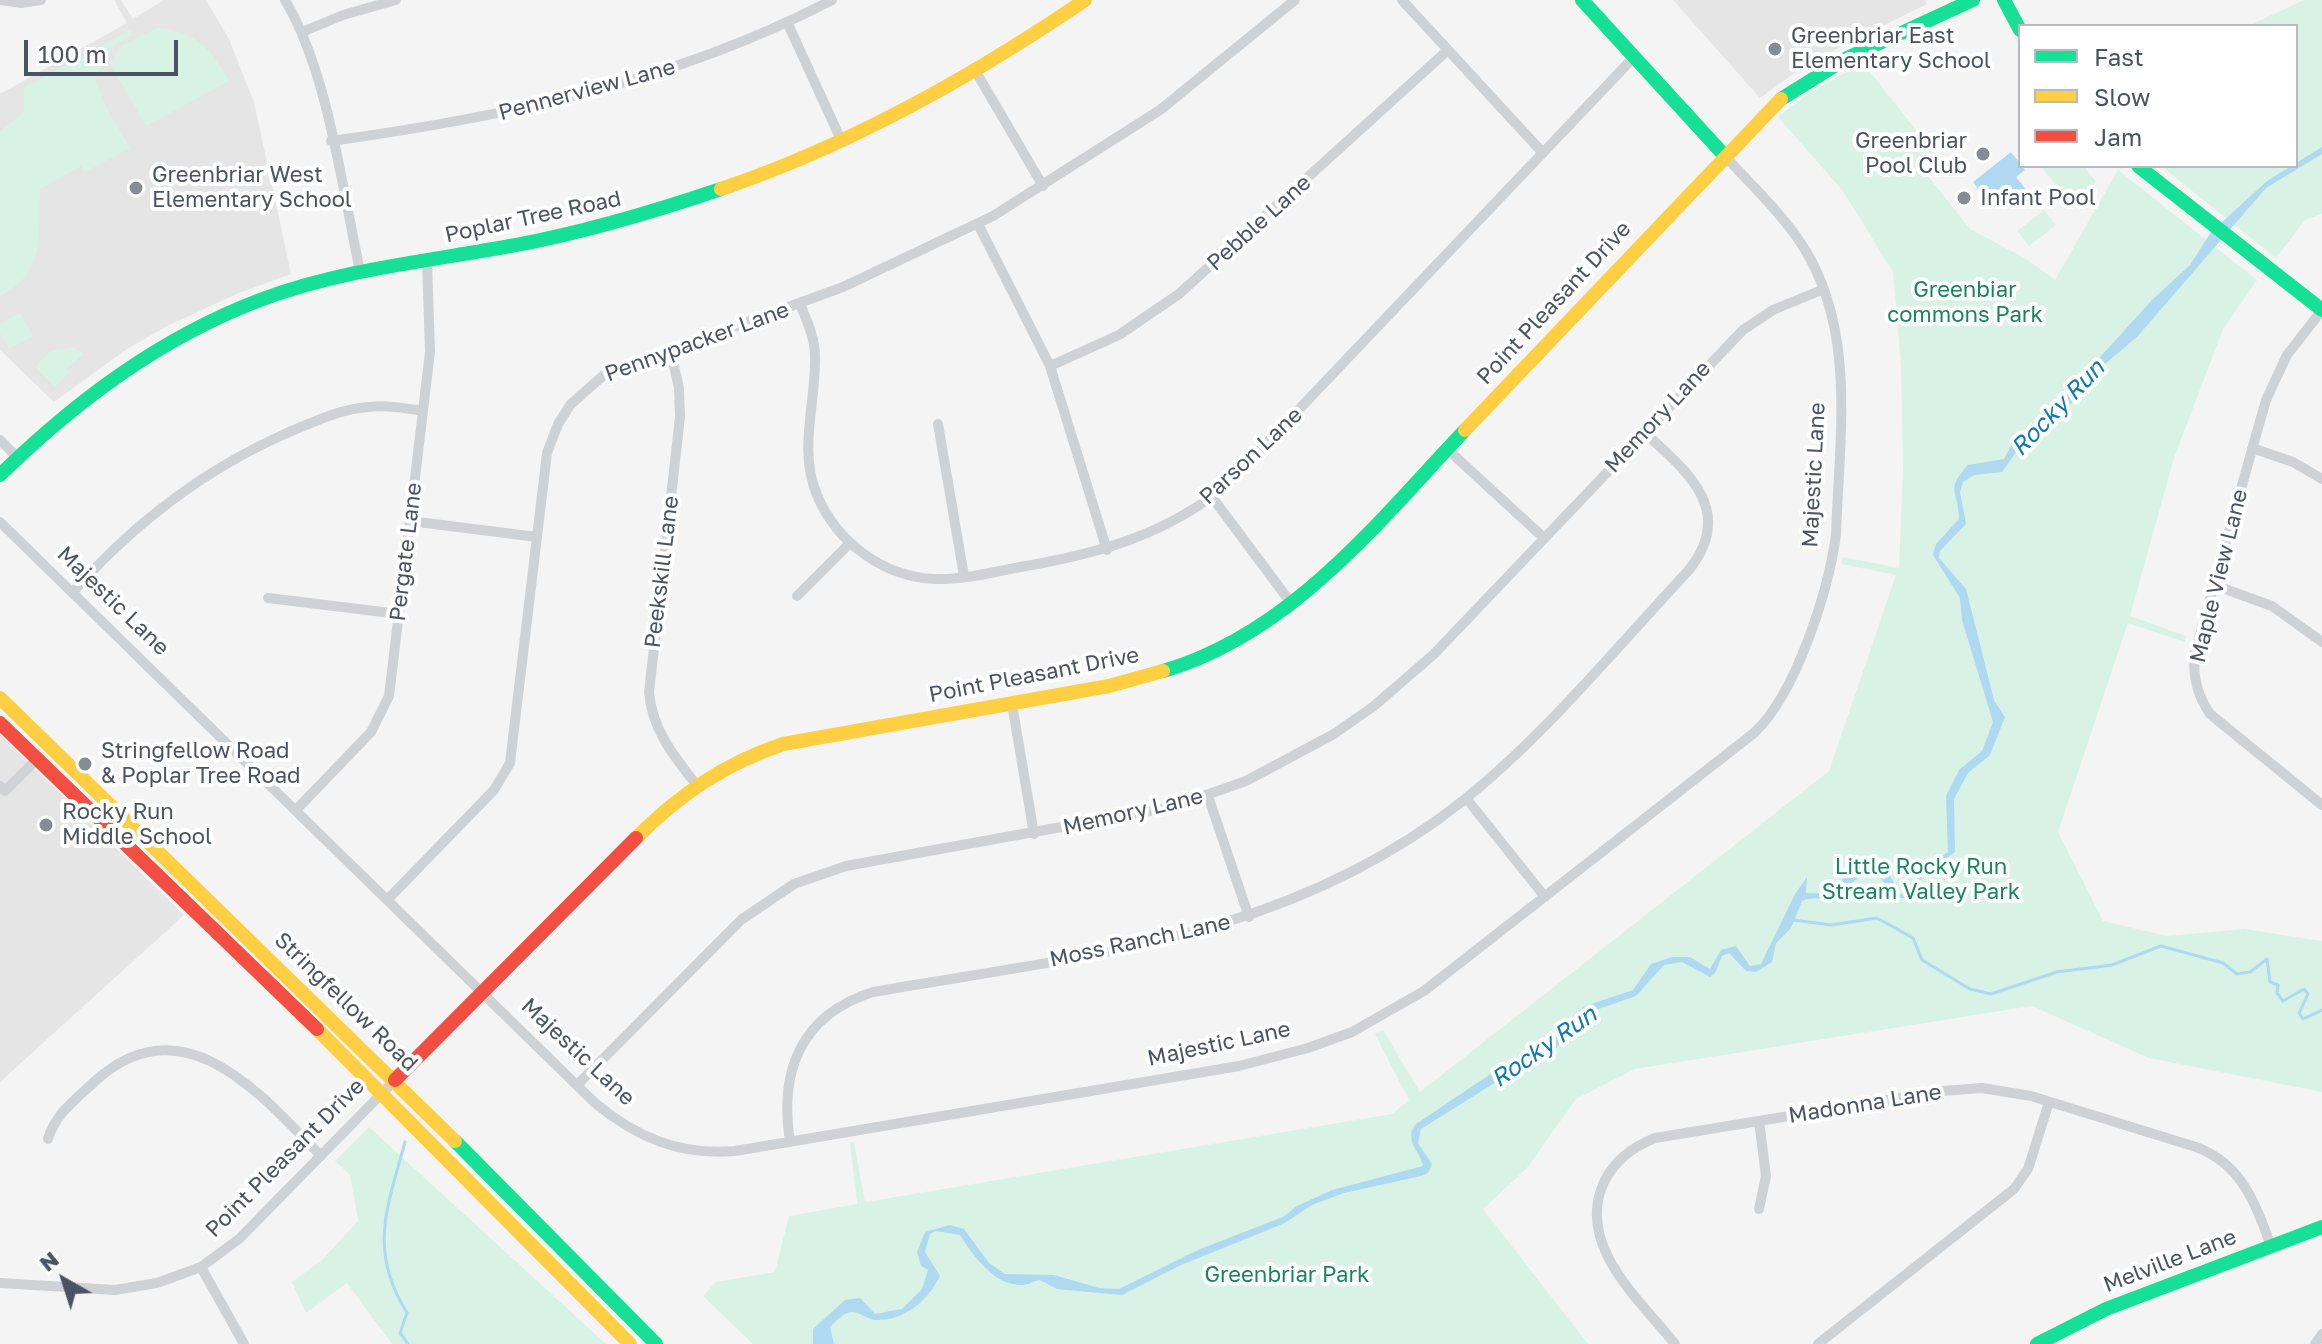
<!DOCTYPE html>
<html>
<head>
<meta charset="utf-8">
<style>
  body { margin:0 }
  #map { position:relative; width:2322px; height:1344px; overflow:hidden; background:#f4f4f4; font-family:"Golos Text",sans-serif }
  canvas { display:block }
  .legend { position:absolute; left:2018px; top:24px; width:280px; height:144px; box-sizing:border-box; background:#fff; border:2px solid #b7bac0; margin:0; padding:10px 14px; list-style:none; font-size:24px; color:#4a5361 }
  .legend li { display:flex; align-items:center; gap:16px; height:40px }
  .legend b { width:40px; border:2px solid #b7bac0 }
  .north { position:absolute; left:24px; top:1240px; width:80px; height:80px; -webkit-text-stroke:6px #fff; paint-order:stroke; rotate:321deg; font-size:22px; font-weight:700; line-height:32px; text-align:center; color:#4a5361 }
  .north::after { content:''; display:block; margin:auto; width:28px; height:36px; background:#4a5361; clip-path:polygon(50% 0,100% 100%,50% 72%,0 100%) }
  .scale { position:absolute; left:24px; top:40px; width:154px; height:36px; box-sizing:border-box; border:4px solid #4a5361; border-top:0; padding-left:10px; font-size:24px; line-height:28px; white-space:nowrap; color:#4a5361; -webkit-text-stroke:6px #fff; paint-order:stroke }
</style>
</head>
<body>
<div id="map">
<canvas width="2322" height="1344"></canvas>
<ul class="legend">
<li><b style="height:10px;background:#16e098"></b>Fast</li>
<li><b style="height:10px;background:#ffcf43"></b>Slow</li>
<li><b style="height:10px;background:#f24e42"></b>Jam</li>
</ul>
<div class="north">N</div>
<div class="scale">100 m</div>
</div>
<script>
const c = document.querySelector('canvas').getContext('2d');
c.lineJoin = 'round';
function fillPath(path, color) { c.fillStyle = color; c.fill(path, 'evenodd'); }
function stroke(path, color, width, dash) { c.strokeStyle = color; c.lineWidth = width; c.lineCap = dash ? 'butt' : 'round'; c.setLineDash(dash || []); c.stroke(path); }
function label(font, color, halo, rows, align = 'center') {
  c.font = font + ' "Golos Text",sans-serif'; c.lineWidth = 8; c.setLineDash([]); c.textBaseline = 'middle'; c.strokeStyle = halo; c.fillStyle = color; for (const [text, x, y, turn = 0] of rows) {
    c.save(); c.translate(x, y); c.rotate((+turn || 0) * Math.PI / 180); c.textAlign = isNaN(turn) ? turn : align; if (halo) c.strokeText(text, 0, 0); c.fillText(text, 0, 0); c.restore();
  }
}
const education = new Path2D(`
  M 114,0 L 121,0 L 133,19 L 164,0 L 206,0 L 229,39 L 254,102 L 291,274 L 239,293 L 165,327 L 124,351 L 54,402 L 0,350 L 0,94 L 127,23 Z
  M 1673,0 L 1925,0 L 1927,4 L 1810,62 L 1760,98 Z
  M 0,735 L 184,915 L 0,1082 Z`);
const green = new Path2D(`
  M 2304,0 L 2322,0 L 2322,214 L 2305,220 L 2276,258 L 2161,166 L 2296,166 L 2296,26 L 2248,26 Z
  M 157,28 C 193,29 213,51 229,81 L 146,126 L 110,63 L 121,46 Z
  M 132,29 L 131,35 L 112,47 L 95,79 L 107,109 L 130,148 L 85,172 L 81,166 L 40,189 C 38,232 47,273 0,296 L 0,131 L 24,112 L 24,88 Z
  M 1863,63 L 1938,158 L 1924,171 L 1970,229 L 2028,260 L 2055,280 L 2118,170 L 2257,280 L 2223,329 L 2174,458 L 2130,616 L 2186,636 L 2185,642 L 2128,623 L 2058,832 L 2103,921 L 2167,936 L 2244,929 L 2322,941 L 2322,1092 L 2149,1058 L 2032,1006 L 1635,1069 L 1576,1099 L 1527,1168 L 1483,1209 L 1588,1344 L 753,1344 L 703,1296 L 716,1282 L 775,1272 L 789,1216 L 857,1204 L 850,1142 L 854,1142 L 865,1202 L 1392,1114 L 1409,1100 L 1375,1034 L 1383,1030 L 1420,1092 L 1829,771 L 1896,575 L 1841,564 L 1843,557 L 1899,568 L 1903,471 L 1901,365 L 1893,272 L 1843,191 L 1778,117 L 1809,93 Z
  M 2041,166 L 2084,166 L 2096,182 L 2074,208 Z
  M 2044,210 L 2056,225 L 2029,246 L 2017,231 Z
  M 20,313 L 33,336 L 9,349 L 0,333 L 0,324 Z
  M 74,347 L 84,354 L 66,369 L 69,373 L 55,387 L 35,367 L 51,351 Z
  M 369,1127 L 606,1344 L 392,1344 L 347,1283 L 306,1313 L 292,1282 L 322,1260 L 358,1221 L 350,1175 L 335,1161 Z`);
const water = new Path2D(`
  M 2322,147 L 2322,154 L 2266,188 L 2137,337 L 2106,363 L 2084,393 L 2022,444 L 2002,472 L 1974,475 L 1963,482 L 1960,492 L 1966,524 L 1940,551 L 1939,558 L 1966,589 L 1994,700 L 2005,717 L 1990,755 L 1968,773 L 1954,799 L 1955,852 L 1923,875 L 1913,898 L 1895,898 L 1880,877 L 1885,880 L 1882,874 C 1857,869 1853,887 1833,896 C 1822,901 1812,896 1802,901 L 1791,928 L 1776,943 L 1772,962 L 1756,972 L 1746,971 L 1729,953 L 1722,956 L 1715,973 L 1710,977 L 1682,962 L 1664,965 L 1636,996 L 1590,1012 L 1548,1056 L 1520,1067 L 1421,1129 L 1418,1143 L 1432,1164 L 1428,1173 L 1421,1176 L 1344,1193 L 1312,1205 L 1285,1223 L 1181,1265 L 1122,1295 L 1057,1289 L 1040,1280 C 1032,1281 1030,1285 1022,1285 C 993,1285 974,1256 960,1235 L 936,1231 L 930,1234 L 925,1252 L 940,1276 C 927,1302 904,1321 875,1320 C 867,1319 860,1312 851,1312 C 843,1313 836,1321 830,1327 L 834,1344 L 813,1344 L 813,1329 L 845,1300 L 860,1298 L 875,1314 L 902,1309 L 922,1289 L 928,1270 L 921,1266 L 917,1252 L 925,1232 L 950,1225 L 964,1229 L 989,1263 L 1005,1274 L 1054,1275 L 1099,1288 L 1119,1289 L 1200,1249 L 1283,1217 L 1297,1206 L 1332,1190 L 1423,1166 C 1420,1151 1403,1139 1416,1124 L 1504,1065 L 1557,1037 L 1568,1020 L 1585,1006 L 1633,990 L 1651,964 L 1672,957 L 1690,957 L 1710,969 L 1721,950 L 1736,946 L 1750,966 L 1761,964 L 1795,894 L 1807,877 L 1806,893 C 1836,895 1832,887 1850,872 L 1881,867 L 1889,874 L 1900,894 L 1912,894 L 1920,870 L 1948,852 L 1946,796 L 1959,770 L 1982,751 L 1993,722 L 1962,620 L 1960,598 L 1933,555 L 1936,544 L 1959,519 C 1959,491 1944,491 1968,465 L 2004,459 L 2012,444 L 2061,400 L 2152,300 L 2190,265 L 2211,232 L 2267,181 Z
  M 2011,152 L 2025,170 L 2016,177 L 2028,192 L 2010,206 L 1998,191 L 1987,200 L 1973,182 Z`);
const stream = new Path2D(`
  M 1793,920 L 1831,925 L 1877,918 L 1913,938 L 1922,960 L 1970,989 L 1991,994 L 2057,972 L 2112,965 L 2161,946 L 2223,963 L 2237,974 L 2250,972 L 2267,959 L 2270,982 L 2278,985 L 2277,993 L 2283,1001 L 2304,989 L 2308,994 L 2299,1013 L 2303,1019 L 2322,1010
  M 405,1142 C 387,1209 368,1250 407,1313 L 400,1333 L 408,1344`);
const street = new Path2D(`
  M 1,0 L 21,3 L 41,0
  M 285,0 C 328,72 342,188 360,271
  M 1402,0 L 1543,153
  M 787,22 L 842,142
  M 302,32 L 343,15 L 396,0
  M 976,72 L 1043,186
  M 331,141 C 505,117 675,82 832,0
  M 978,224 L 1050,366 L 1107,550
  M 800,304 C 807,321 815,338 815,357 C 816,405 798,449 817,495 C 837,543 884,577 935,579 C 965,580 997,571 1026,566 C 1101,553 1167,534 1227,485 L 1634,57
  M 2322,310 L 2287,355 L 2266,400 L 2195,652 C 2192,676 2197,695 2210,714 L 2322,805
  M 670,349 L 679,388 L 680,417 L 649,692 C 652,729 673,755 695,783
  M 1050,366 L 1119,335 L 1179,294 L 1448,50
  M 938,424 L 964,576
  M 0,440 L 17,457
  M 2252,448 L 2293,462 L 2322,479
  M 1447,449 L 1544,538
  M 1212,497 L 1291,603
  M 410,521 L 537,537
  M 0,522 L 595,1103 C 636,1137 680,1156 735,1151 L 1239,1066 L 1308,1048 L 1352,1032 L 1424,991 L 1754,733 C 1796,694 1828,592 1836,535 C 1839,439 1857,333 1804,248 C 1782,213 1751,185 1724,155
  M 2214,585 L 2272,606 L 2322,642
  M 73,592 C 134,523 203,470 287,433 C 313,422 340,409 368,407 C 387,405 405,408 423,411
  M 797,596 L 850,543
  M 268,598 L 399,614
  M 1012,704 L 1034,834
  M 0,786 L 5,791 L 38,758
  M 1208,796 L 1249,917
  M 1466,798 L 1545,897
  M 297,809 L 371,732 L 389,696 L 430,352 L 427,261
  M 388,899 L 494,790 L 510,763 L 547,453 L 558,424 L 571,404 L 605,374 L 843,287 L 993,216 L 1160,110 L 1295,0
  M 577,1085 L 741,920 L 794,884 L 846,866 L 1172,807 L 1246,781 L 1334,734 L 1374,706 L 1434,654 L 1743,330 L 1773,310 L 1824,289
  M 1759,1121 L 1766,1176 L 1759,1209
  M 48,1139 C 55,1114 75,1100 93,1083 C 182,1000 260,1093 321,1156
  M 790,1142 C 779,1072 800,1015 873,992 C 1084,955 1288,940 1464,800 C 1546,734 1616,648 1688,571 C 1737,511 1687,471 1644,432
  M 201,1267 L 244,1344
  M 0,1283 L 115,1290 L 157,1283 L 201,1267 L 239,1239 L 395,1080
  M 1675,1344 C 1640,1300 1575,1245 1604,1182 C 1615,1160 1632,1147 1655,1138 L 1942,1091 L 1982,1088 L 2031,1096 L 2196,1147 C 2242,1164 2255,1203 2271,1246
  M 1818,1344 L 2014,1189 L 2028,1169 L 2049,1102
  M 2315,1344 L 2322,1334`);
const fast = new Path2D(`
  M 1582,0 L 1724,155
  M 2004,0 L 2020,30
  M 1781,99 L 1847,58 L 1973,0
  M 2138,166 L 2322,310
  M 0,475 C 76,401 160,338 260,300 C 342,269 430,261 516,245 C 586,232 653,212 721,189
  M 1163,671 C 1291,634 1378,522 1465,430
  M 455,1141 L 656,1344
  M 2037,1344 L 2106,1309 L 2322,1227`);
const slow = new Path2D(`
  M 721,189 C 851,145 972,77 1085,0
  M 1465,430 L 1781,99
  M 0,698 L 455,1141
  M 636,838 C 680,794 724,764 783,744 L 1109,686 L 1163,671
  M 317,1029 L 630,1344`);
const jam = new Path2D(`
  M 0,723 L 317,1029
  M 395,1080 L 636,838`);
const markers = [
  [1775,49,8,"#868b94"],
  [1983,154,8,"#868b94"],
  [136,188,8,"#868b94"],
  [1964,198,8,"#868b94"],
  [85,764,8,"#868b94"],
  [46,825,8,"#868b94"]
];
const poiNames = [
  ["Greenbriar East",1791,36],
  ["Elementary School",1791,61],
  ["Greenbriar",1967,141,"right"],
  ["Pool Club",1967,166,"right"],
  ["Greenbriar West",152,175],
  ["Elementary School",152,200],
  ["Infant Pool",1980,198],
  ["Stringfellow Road",101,751],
  ["& Poplar Tree Road",101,776],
  ["Rocky Run",62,812],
  ["Middle School",62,837]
];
const streetNames = [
  ["Pennerview Lane",587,90,-15],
  ["Poplar Tree Road",533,217,-12],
  ["Pebble Lane",1259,223,-42],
  ["Point Pleasant Drive",1554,303,-47],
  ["Pennypacker Lane",697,342,-20],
  ["Memory Lane",1658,417,-47],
  ["Parson Lane",1251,456,-43],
  ["Majestic Lane",1814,475,-87],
  ["Pergate Lane",406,552,-83],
  ["Peekskill Lane",662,572,-83],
  ["Maple View Lane",2219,576,-76],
  ["Majestic Lane",113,601,44],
  ["Point Pleasant Drive",1034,675,-11],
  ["Memory Lane",1133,812,-13],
  ["Moss Ranch Lane",1140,941,-12],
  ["Stringfellow Road",346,1002,44],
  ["Majestic Lane",1219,1044,-12],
  ["Majestic Lane",578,1052,43],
  ["Madonna Lane",1865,1104,-9],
  ["Point Pleasant Drive",285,1158,-45],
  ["Melville Lane",2170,1261,-21]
];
const parkNames = [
  ["Greenbiar",1965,290],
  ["commons Park",1965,315],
  ["Little Rocky Run",1921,867],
  ["Stream Valley Park",1921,892],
  ["Greenbriar Park",1287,1275]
];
const waterNames = [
  ["Rocky Run",2058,408,-46],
  ["Rocky Run",1544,1047,-35]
];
fillPath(education, '#e6e5e6');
fillPath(green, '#d9f2e6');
fillPath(water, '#aed9f0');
stroke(stream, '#aed9f0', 3);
stroke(street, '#cfd2d5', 10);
stroke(fast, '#16e098', 14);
stroke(slow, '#ffcf43', 14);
stroke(jam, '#f24e42', 14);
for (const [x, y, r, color] of markers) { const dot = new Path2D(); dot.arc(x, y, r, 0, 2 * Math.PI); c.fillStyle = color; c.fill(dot); stroke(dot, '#fff', 3); }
label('22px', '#4a5361', '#fff', poiNames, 'left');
label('22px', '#4a5361', '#fff', streetNames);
label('22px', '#17855d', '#fff', parkNames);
label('italic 24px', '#0b7ab2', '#fff', waterNames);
</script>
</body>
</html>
